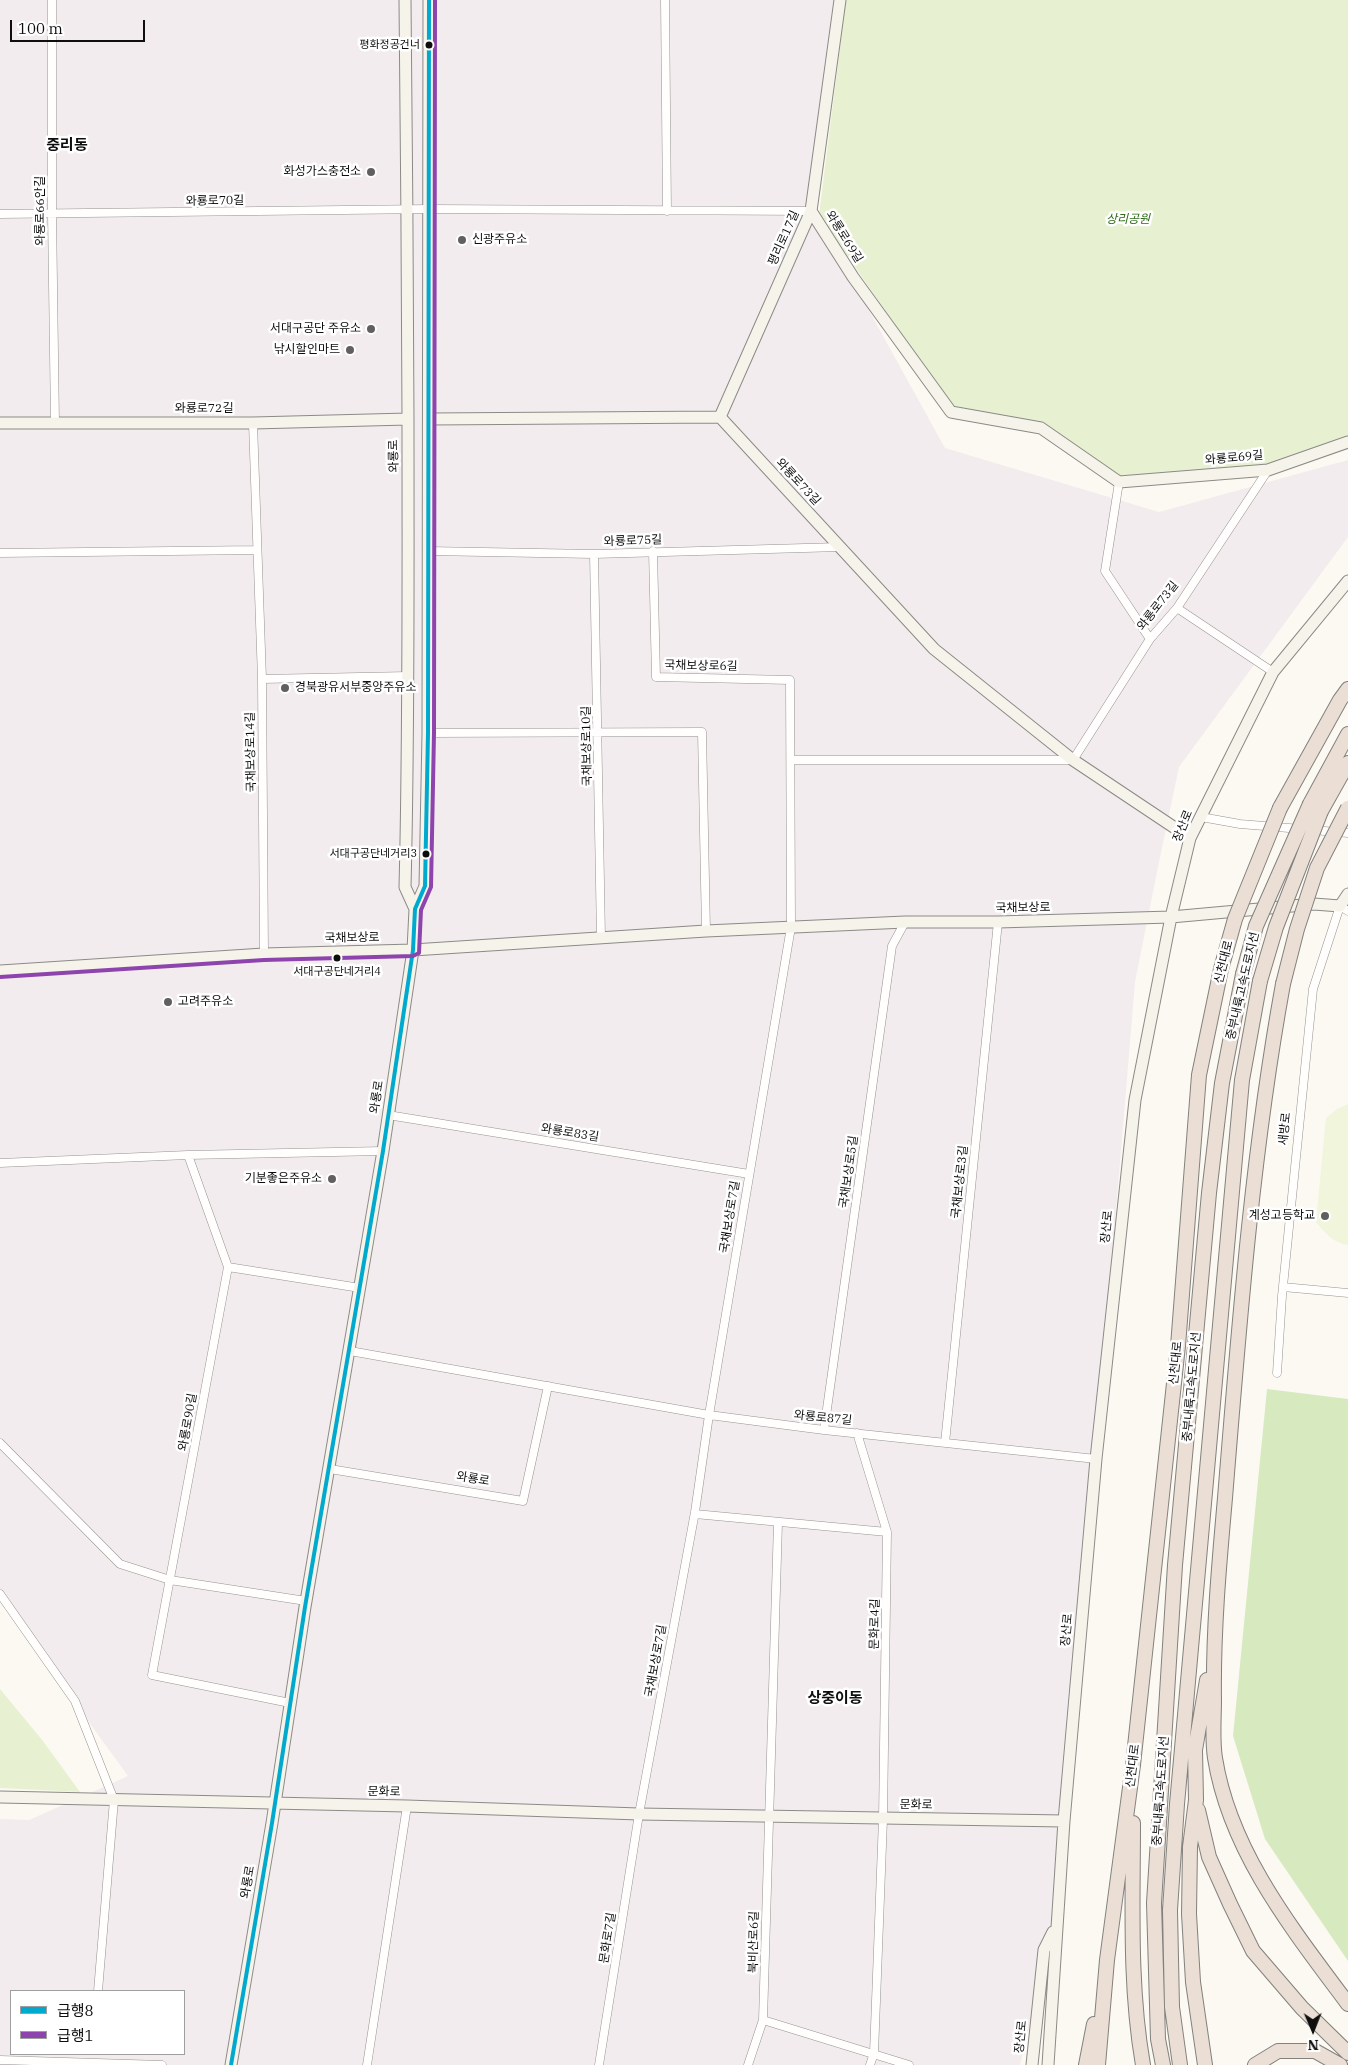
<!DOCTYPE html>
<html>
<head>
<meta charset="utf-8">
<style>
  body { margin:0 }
  #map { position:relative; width:1348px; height:2065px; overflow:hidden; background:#fcf9f2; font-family:"IBM Plex Serif","Noto Sans KR",serif }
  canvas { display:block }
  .legend { position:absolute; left:10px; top:1990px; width:175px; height:65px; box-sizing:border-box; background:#fff; border:1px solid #9f9f9f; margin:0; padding:6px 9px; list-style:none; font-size:15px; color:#0e0e0e }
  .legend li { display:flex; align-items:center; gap:10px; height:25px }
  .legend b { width:25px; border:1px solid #9f9f9f }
  .north { position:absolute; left:1288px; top:2005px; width:50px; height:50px; -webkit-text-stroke:4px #fff; paint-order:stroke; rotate:179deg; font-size:14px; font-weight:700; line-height:20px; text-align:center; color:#0e0e0e }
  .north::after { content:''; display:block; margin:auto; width:18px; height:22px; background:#0e0e0e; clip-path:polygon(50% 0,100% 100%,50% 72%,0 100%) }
  .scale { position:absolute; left:10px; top:20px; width:135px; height:22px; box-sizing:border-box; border:2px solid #0e0e0e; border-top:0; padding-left:6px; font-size:15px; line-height:18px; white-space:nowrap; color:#0e0e0e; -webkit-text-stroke:4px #fff; paint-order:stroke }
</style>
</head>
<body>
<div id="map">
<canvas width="1348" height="2065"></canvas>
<ul class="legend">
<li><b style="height:6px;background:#00a9ce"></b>급행8</li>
<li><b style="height:6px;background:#8e44ad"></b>급행1</li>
</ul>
<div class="north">N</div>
<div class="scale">100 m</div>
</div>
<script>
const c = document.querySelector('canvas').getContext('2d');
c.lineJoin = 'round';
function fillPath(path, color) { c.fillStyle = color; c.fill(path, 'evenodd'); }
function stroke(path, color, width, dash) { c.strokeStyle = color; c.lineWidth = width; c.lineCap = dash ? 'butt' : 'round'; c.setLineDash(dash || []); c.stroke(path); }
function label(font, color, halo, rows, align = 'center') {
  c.font = font + ' "IBM Plex Serif","Noto Sans KR",serif'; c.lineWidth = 5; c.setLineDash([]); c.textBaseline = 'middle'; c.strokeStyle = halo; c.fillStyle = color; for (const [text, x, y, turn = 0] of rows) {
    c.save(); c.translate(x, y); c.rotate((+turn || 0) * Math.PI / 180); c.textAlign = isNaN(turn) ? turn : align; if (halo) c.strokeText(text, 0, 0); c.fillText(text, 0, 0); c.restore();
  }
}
const industrial = new Path2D(`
  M 0,0 L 838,0 L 809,202 L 945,448 L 1159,512 L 1348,460 L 1348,537 L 1179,767 L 1159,862 L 1135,982 L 1058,1907 L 1020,2065 L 0,2065 L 0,1819 L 29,1820 L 128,1776 L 0,1600 ZM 11,1991 L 184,1991 L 184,2054 L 11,2054 Z`);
const green = new Path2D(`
  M 846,0 L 1348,0 L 1348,436 L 1268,465 L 1118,476 L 1043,423 L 952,407 L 819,215 Z
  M 0,1689 L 43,1741 L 80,1792 L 0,1788 Z`);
const forest = new Path2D(`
  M 1267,1389 L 1348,1399 L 1348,1961 L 1265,1839 L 1233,1736 Z`);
const pitch = new Path2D(`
  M 1348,1104 L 1348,1245 C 1333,1243 1325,1233 1316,1222 L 1326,1118 L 1337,1109 Z`);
const street = new Path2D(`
  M 52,0 L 52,214 L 55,423
  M 665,0 L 667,211
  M 0,214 L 430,209 L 811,211
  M 253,423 L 262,679 L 264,954
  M 1119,482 L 1105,571 L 1150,639
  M 428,551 L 594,554 L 840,547
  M 0,553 L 257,550
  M 594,554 L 601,938
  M 1177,608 L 1273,672
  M 262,679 L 408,676
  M 428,733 L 702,732 L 706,931
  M 791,760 L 1073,760 L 1150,639 L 1177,608 L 1268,470
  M 1201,817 L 1240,824 L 1301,829
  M 1313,830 L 1348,833
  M 388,1115 L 749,1174
  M 188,1155 L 228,1267 L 152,1675 L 290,1703
  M 0,1163 L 188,1155 L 383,1151
  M 228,1267 L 360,1288
  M 1283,1287 L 1348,1293
  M 350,1351 L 709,1415 L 824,1430 L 1096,1459
  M 1277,1373 L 1282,1296 L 1313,989 L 1340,906 L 1348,911
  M 824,1430 L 892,946 L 905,922
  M 857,1433 L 887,1532 L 883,1819 L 874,2053 L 870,2065
  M 0,1443 L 120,1564 L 170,1580 L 306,1601
  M 945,1443 L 998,922
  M 330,1469 L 523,1501 L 548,1386
  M 695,1512 L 695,1514 L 887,1532
  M 0,1594 L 75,1701 L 114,1800 L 98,1991
  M 763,2020 L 909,2065
  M 0,2060 L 162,2065
  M 367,2065 L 407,1806
  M 599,2065 L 639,1814 L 695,1512 L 709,1415 L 791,927 L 790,680 L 656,677 L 653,551
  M 748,2065 L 763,2020 L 778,1523`);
const secondary = new Path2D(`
  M 405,0 C 407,140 407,279 408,419 C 408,575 409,731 405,887 L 415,909
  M 811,211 L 853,277 L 951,412 L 1041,428 L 1119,482 L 1268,470 L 1348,442
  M 720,417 L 811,211 L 840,0
  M 429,419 L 720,417 L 934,649 L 1073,760 L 1190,838
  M 0,423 L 253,423 L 408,419
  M 0,971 L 264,954 L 413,950 L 706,931 L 905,922 L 998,922 L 1171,917 L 1314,904 L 1340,906 L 1348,894
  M 0,1797 L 407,1806 L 639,1814 L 1064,1821
  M 231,2065 L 272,1823 L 305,1607 L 383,1151 L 413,950 L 415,909 L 425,886 L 428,733 L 429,0
  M 1032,2065 L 1044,1950 L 1053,1932
  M 1048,2065 L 1064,1821 L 1096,1459 L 1135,1100 L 1171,917 L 1190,838 L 1273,672 L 1348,581`);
const highway = new Path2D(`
  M 1310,804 L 1348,734
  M 1280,808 L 1340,700 L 1348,689
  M 1321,811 L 1348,763
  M 1283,984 C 1252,1154 1239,1326 1225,1498 C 1219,1565 1213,1632 1214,1700 C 1214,1718 1212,1739 1215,1758 C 1230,1852 1293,1930 1348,2004
  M 1198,1810 L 1209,1857 L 1230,1904 L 1253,1951 L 1302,2008 L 1348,2053
  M 1133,1823 C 1133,1903 1129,1985 1143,2065
  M 1086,2065 L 1094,2024
  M 1098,2065 L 1107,1960 L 1133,1765 L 1178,1346 L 1199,1075 L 1221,969
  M 1163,2065 L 1158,2039 L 1154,1903 L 1175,1565 L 1209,1193 L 1222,1083 L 1243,974
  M 1180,2065 L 1172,2007 L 1170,1910 L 1177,1804 L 1242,1080 L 1260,981
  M 1205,2065 L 1193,1982 L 1189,1914 L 1190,1847 L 1196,1800 L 1195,1750 L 1207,1680
  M 1255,2065 L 1278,2051 L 1315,2051 L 1340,2065`);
const highwayBridge = new Path2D(`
  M 1221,969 L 1235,919 L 1280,808
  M 1243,974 L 1256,926 L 1310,804
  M 1260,981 L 1276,927 L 1321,811
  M 1283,984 L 1297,929 L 1317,868 L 1348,808`);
const bus1 = new Path2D(`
  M 231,2065 L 272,1823 L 305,1607 L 383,1151 L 413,950 L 415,909 L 425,886 L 428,733 L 429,0`);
const bus2 = new Path2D(`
  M 0,977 L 264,960 L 413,956 L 419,953 L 421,910 L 431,887 L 434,733 L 435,0`);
const markers = [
  [429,45,4.5,"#0e0e0e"],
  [371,172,5,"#61605e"],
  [462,240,5,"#61605e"],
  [371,329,5,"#61605e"],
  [350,350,5,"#61605e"],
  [285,688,5,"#61605e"],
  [426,854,4.5,"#0e0e0e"],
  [337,958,4.5,"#0e0e0e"],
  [168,1002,5,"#61605e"],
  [332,1179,5,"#61605e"],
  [1325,1216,5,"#61605e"]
];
const busNames = [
  ["평화정공건너",420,45],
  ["서대구공단네거리3",417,854],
  ["서대구공단네거리4",337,972,"center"]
];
const poiNames = [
  ["화성가스충전소",361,172],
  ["신광주유소",472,240,"left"],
  ["서대구공단 주유소",361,329],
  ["낚시할인마트",340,350],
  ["경북광유서부중앙주유소",295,688,"left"],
  ["고려주유소",178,1002,"left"],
  ["기분좋은주유소",322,1179],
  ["계성고등학교",1315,1216]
];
const streetNames = [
  ["와룡로70길",215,201,-1],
  ["와룡로66안길",41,211,-90],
  ["와룡로69길",844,237,58],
  ["평리로17길",784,238,-66],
  ["와룡로72길",204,409],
  ["와룡로",394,456,-91],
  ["와룡로69길",1234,458,-5],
  ["와룡로73길",798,482,47],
  ["와룡로75길",633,541,-2],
  ["와룡로73길",1158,606,-52],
  ["국채보상로6길",701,666,1],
  ["국채보상로10길",587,746,-91],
  ["국채보상로14길",251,752,-91],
  ["장산로",1183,826,-68],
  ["국채보상로",1023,908,-1],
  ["국채보상로",352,938,-1],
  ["신천대로",1224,962,-76],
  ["중부내륙고속도로지선",1243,986,-77],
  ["와룡로",377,1097,-81],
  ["새방로",1285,1129,-84],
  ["와룡로83길",570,1133,9],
  ["국채보상로5길",849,1172,-82],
  ["국채보상로3길",960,1182,-84],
  ["국채보상로7길",730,1217,-81],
  ["장산로",1107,1227,-84],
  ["신천대로",1176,1363,-84],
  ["중부내륙고속도로지선",1192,1387,-85],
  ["와룡로87길",823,1418,6],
  ["와룡로90길",188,1422,-80],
  ["와룡로",473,1479,9],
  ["문화로4길",875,1624,-89],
  ["장산로",1067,1630,-85],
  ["국채보상로7길",656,1661,-80],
  ["신천대로",1133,1766,-83],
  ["중부내륙고속도로지선",1161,1791,-86],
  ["문화로",384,1792,1],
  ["문화로",916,1805,1],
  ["와룡로",248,1882,-80],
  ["문화로7길",608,1938,-81],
  ["북비산로6길",754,1942,-89],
  ["장산로",1021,2037,-84]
];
const parkNames = [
  ["상리공원",1128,220]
];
const quarterNames = [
  ["중리동",67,146],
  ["상중이동",835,1699]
];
fillPath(industrial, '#f3ecef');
fillPath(green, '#e7f1d2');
fillPath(forest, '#d7eabf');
fillPath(pitch, '#f0f5db');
stroke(street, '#959491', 9);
stroke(secondary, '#8c8a87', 13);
stroke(highway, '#82817e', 16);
stroke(street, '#fffefd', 8);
stroke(secondary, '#f5f3ea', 11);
stroke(highway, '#eaded5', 14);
stroke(highwayBridge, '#82817e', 16, []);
stroke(highwayBridge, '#eaded5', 14);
stroke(bus1, '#00a9ce', 4);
stroke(bus2, '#8e44ad', 4);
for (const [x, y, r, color] of markers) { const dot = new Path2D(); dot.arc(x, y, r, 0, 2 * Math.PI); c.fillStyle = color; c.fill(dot); stroke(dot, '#fff', 2); }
label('11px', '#0e0e0e', '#fff', busNames, 'right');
label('12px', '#0e0e0e', '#fff', poiNames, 'right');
label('12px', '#0e0e0e', '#fff', streetNames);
label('italic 12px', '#30691b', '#fff', parkNames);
label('bold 15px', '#0e0e0e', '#fff', quarterNames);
</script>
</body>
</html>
